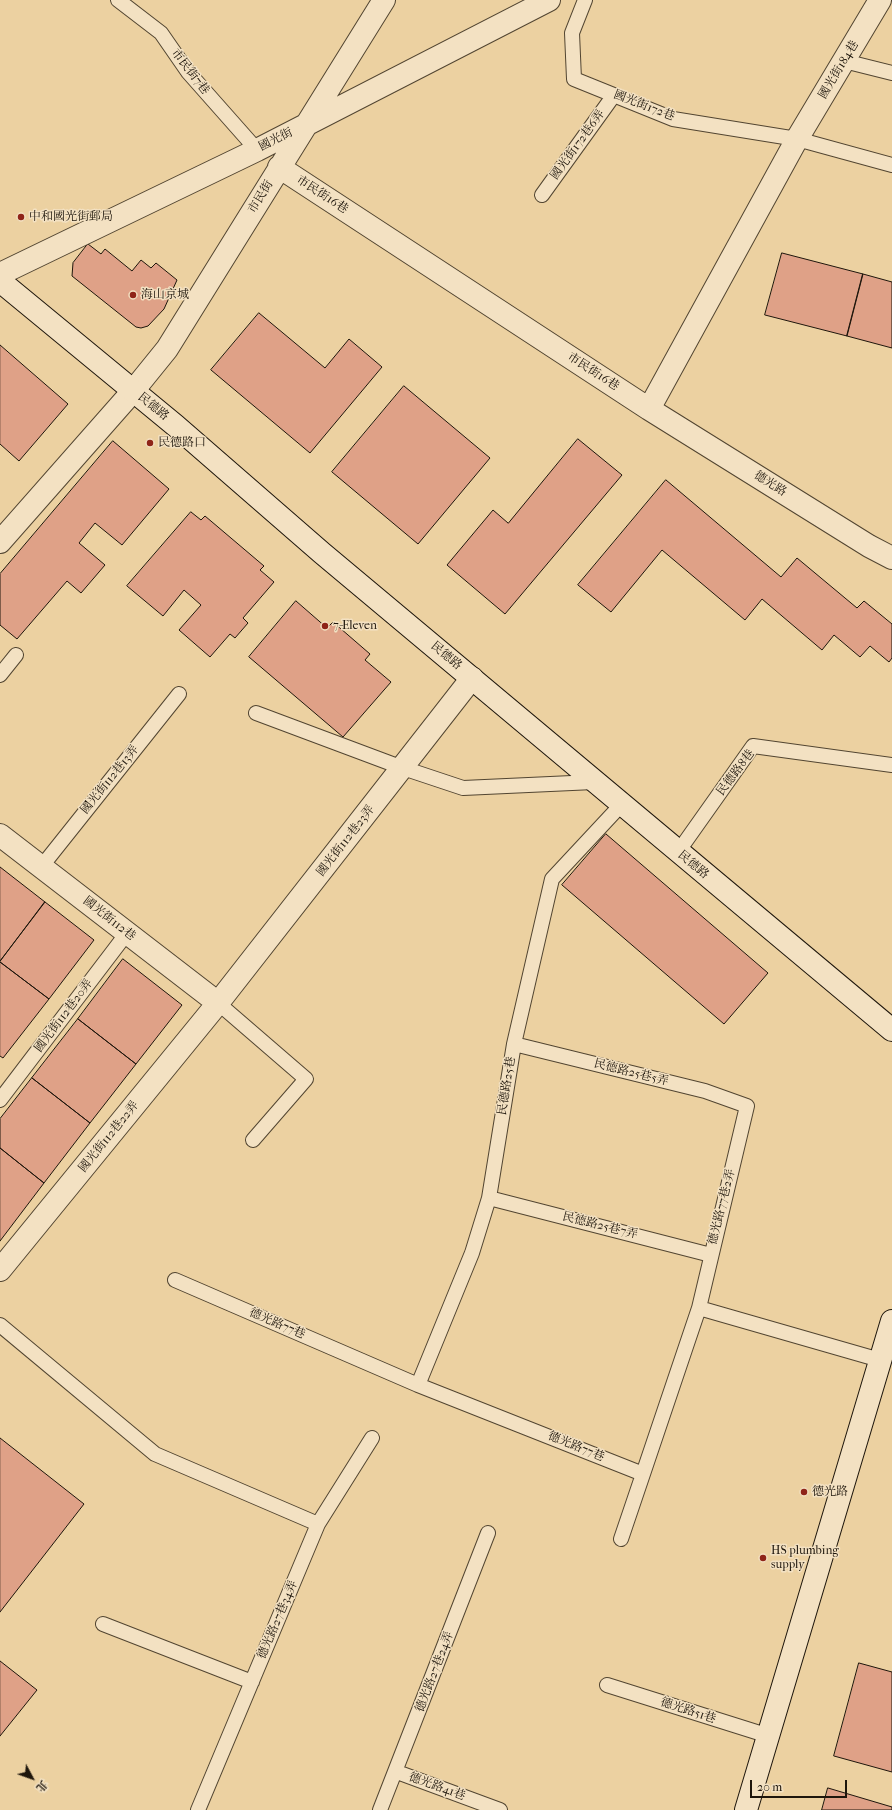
<!DOCTYPE html>
<html>
<head>
<meta charset="utf-8">
<style>
  body { margin:0 }
  #map { position:relative; width:892px; height:1810px; overflow:hidden; background:#ecd1a1; font-family:"IM FELL French Canon","Noto Serif TC",serif }
  canvas { display:block }
  .north { position:absolute; left:12px; top:1758px; width:40px; height:40px; -webkit-text-stroke:3px #f3e1c2; paint-order:stroke; rotate:131deg; font-size:11px; font-weight:700; line-height:16px; text-align:center; color:#1e160c }
  .north::after { content:''; display:block; margin:auto; width:14px; height:18px; background:#1e160c; clip-path:polygon(50% 0,100% 100%,50% 72%,0 100%) }
  .scale { position:absolute; left:750px; top:1780px; width:97px; height:18px; box-sizing:border-box; border:2px solid #1e160c; border-top:0; padding-left:5px; font-size:12px; line-height:14px; white-space:nowrap; color:#1e160c; -webkit-text-stroke:3px #f3e1c2; paint-order:stroke }
</style>
</head>
<body>
<div id="map">
<canvas width="892" height="1810"></canvas>
<div class="north">北</div>
<div class="scale">20 m</div>
</div>
<script>
const c = document.querySelector('canvas').getContext('2d');
c.lineJoin = 'round';
function fillPath(path, color) { c.fillStyle = color; c.fill(path, 'evenodd'); }
function stroke(path, color, width, dash) { c.strokeStyle = color; c.lineWidth = width; c.lineCap = dash ? 'butt' : 'round'; c.setLineDash(dash || []); c.stroke(path); }
function label(font, color, halo, rows, align = 'center') {
  c.font = font + ' "IM FELL French Canon","Noto Serif TC",serif'; c.lineWidth = 3; c.setLineDash([]); c.textBaseline = 'middle'; c.strokeStyle = halo; c.fillStyle = color; for (const [text, x, y, turn = 0] of rows) {
    c.save(); c.translate(x, y); c.rotate((+turn || 0) * Math.PI / 180); c.textAlign = isNaN(turn) ? turn : align; if (halo) c.strokeText(text, 0, 0); c.fillText(text, 0, 0); c.restore();
  }
}
const building = new Path2D(`
  M 88,244 L 101,254 L 105,249 L 132,271 L 141,260 L 151,268 L 156,263 L 177,280 L 164,309 L 148,326 L 141,328 L 136,327 L 72,276 L 73,263 Z
  M 782,253 L 863,274 L 847,336 L 765,315 Z
  M 863,274 L 892,282 L 892,348 L 847,336 Z
  M 259,313 L 325,368 L 349,339 L 382,367 L 310,453 L 211,370 Z
  M 0,345 L 68,404 L 19,461 L 0,444 Z
  M 404,386 L 490,458 L 418,544 L 332,472 Z
  M 578,439 L 622,475 L 505,614 L 447,565 L 493,510 L 508,523 Z
  M 113,441 L 169,489 L 122,545 L 95,523 L 79,543 L 105,565 L 81,593 L 67,581 L 17,639 L 0,625 L 0,574 Z
  M 666,480 L 781,577 L 797,558 L 857,608 L 864,601 L 892,624 L 892,658 L 889,662 L 870,646 L 860,657 L 834,635 L 822,650 L 762,599 L 745,620 L 662,550 L 611,612 L 578,585 Z
  M 191,512 L 201,520 L 205,516 L 264,566 L 260,570 L 274,582 L 243,618 L 248,623 L 235,638 L 230,634 L 210,657 L 179,630 L 201,605 L 184,590 L 163,616 L 127,586 Z
  M 296,601 L 327,628 L 333,622 L 370,654 L 365,660 L 391,682 L 343,737 L 249,657 Z
  M 606,834 L 768,973 L 724,1024 L 562,885 Z
  M 0,867 L 45,902 L 0,961 Z
  M 45,902 L 94,940 L 49,999 L 0,962 Z
  M 123,959 L 182,1005 L 136,1064 L 78,1019 Z
  M 0,962 L 49,999 L 3,1058 L 0,1056 Z
  M 78,1019 L 136,1064 L 90,1123 L 32,1078 Z
  M 32,1078 L 90,1123 L 44,1183 L 0,1148 L 0,1119 Z
  M 0,1148 L 44,1183 L 0,1241 Z
  M 0,1438 L 84,1504 L 0,1612 Z
  M 0,1661 L 37,1690 L 0,1736 Z
  M 859,1663 L 892,1672 L 892,1772 L 834,1756 Z
  M 828,1788 L 892,1807 L 892,1810 L 822,1810 Z`);
const lane = new Path2D(`
  M 118,0 L 161,33 L 188,72 L 257,150
  M 585,0 L 572,33 L 574,79 L 673,119 L 797,139 L 892,165
  M 844,61 L 892,73
  M 542,195 L 614,95
  M 0,675 L 16,655
  M 256,713 L 403,768 L 463,788 L 594,782
  M 678,852 L 753,746 L 892,765
  M 42,866 L 179,694
  M 218,1003 L 306,1079 L 253,1140
  M 514,1044 L 705,1091 L 747,1106 L 699,1308
  M 0,1100 L 127,933
  M 489,1198 L 711,1255
  M 175,1280 L 418,1385 L 643,1474 L 699,1308 L 880,1360
  M 0,1325 L 155,1454 L 318,1524
  M 418,1385 L 472,1253 L 489,1198 L 514,1044 L 552,879 L 621,805
  M 621,1539 L 643,1474
  M 103,1624 L 252,1682
  M 607,1685 L 769,1736
  M 397,1772 L 500,1810
  M 198,1810 L 318,1524 L 372,1438
  M 380,1810 L 488,1533`);
const street = new Path2D(`
  M 279,167 L 649,409 L 797,139 L 880,0
  M 0,274 L 257,150 L 549,0
  M 649,409 L 869,546 L 892,558
  M 0,542 L 133,391 L 167,349 L 384,0
  M 0,835 L 218,1003
  M 0,1270 L 218,1003 L 472,678`);
const secondary = new Path2D(`
  M 0,281 L 176,426 L 322,553 L 892,1030
  M 746,1810 L 892,1321`);
const markers = [
  [21,217,4,"#8f2418"],
  [133,295,4,"#8f2418"],
  [150,443,4,"#8f2418"],
  [325,626,4,"#8f2418"],
  [804,1492,4,"#8f2418"],
  [763,1558,4,"#8f2418"]
];
const streetNames = [
  ["國光街184巷",839,70,-59],
  ["市民街7巷",190,72,52],
  ["國光街172巷",644,106,21],
  ["國光街",276,140,-27],
  ["國光街172巷6弄",578,145,-54],
  ["市民街16巷",322,195,33],
  ["市民街",261,197,-59],
  ["市民街16巷",593,372,33],
  ["民德路",153,407,39],
  ["德光路",770,484,32],
  ["民德路",446,656,40],
  ["民德路8巷",736,773,-53],
  ["國光街112巷13弄",110,780,-51],
  ["國光街112巷23弄",346,841,-52],
  ["民德路",693,865,40],
  ["國光街112巷",109,919,38],
  ["國光街112巷20弄",64,1016,-53],
  ["民德路25巷5弄",631,1073,14],
  ["民德路25巷",507,1086,-81],
  ["國光街112巷22弄",109,1137,-51],
  ["德光路77巷2弄",722,1207,-76],
  ["民德路25巷7弄",600,1226,14],
  ["德光路77巷",277,1324,23],
  ["德光路77巷",576,1447,22],
  ["德光路27巷34弄",278,1620,-67],
  ["德光路27巷24弄",435,1672,-69],
  ["德光路51巷",688,1711,18],
  ["德光路41巷",437,1787,20]
];
const poiNames = [
  ["中和國光街郵局",29,217],
  ["海山京城",141,295],
  ["民德路口",158,443],
  ["7-Eleven",333,626],
  ["德光路",812,1492],
  ["HS plumbing",771,1551],
  ["supply",771,1565]
];
fillPath(building, '#dfa187');
stroke(building, '#1e160c', 1);
stroke(lane, '#524531', 16);
stroke(street, '#524531', 24);
stroke(secondary, '#1e160c', 24);
stroke(lane, '#f3e1c2', 14);
stroke(street, '#f3e1c2', 22);
stroke(secondary, '#f3e1c2', 22);
for (const [x, y, r, color] of markers) { const dot = new Path2D(); dot.arc(x, y, r, 0, 2 * Math.PI); c.fillStyle = color; c.fill(dot); stroke(dot, '#f3e1c2', 1.5); }
label('12px', '#1e160c', '#f3e1c2', streetNames);
label('12px', '#1e160c', '#f3e1c2', poiNames, 'left');
</script>
</body>
</html>
